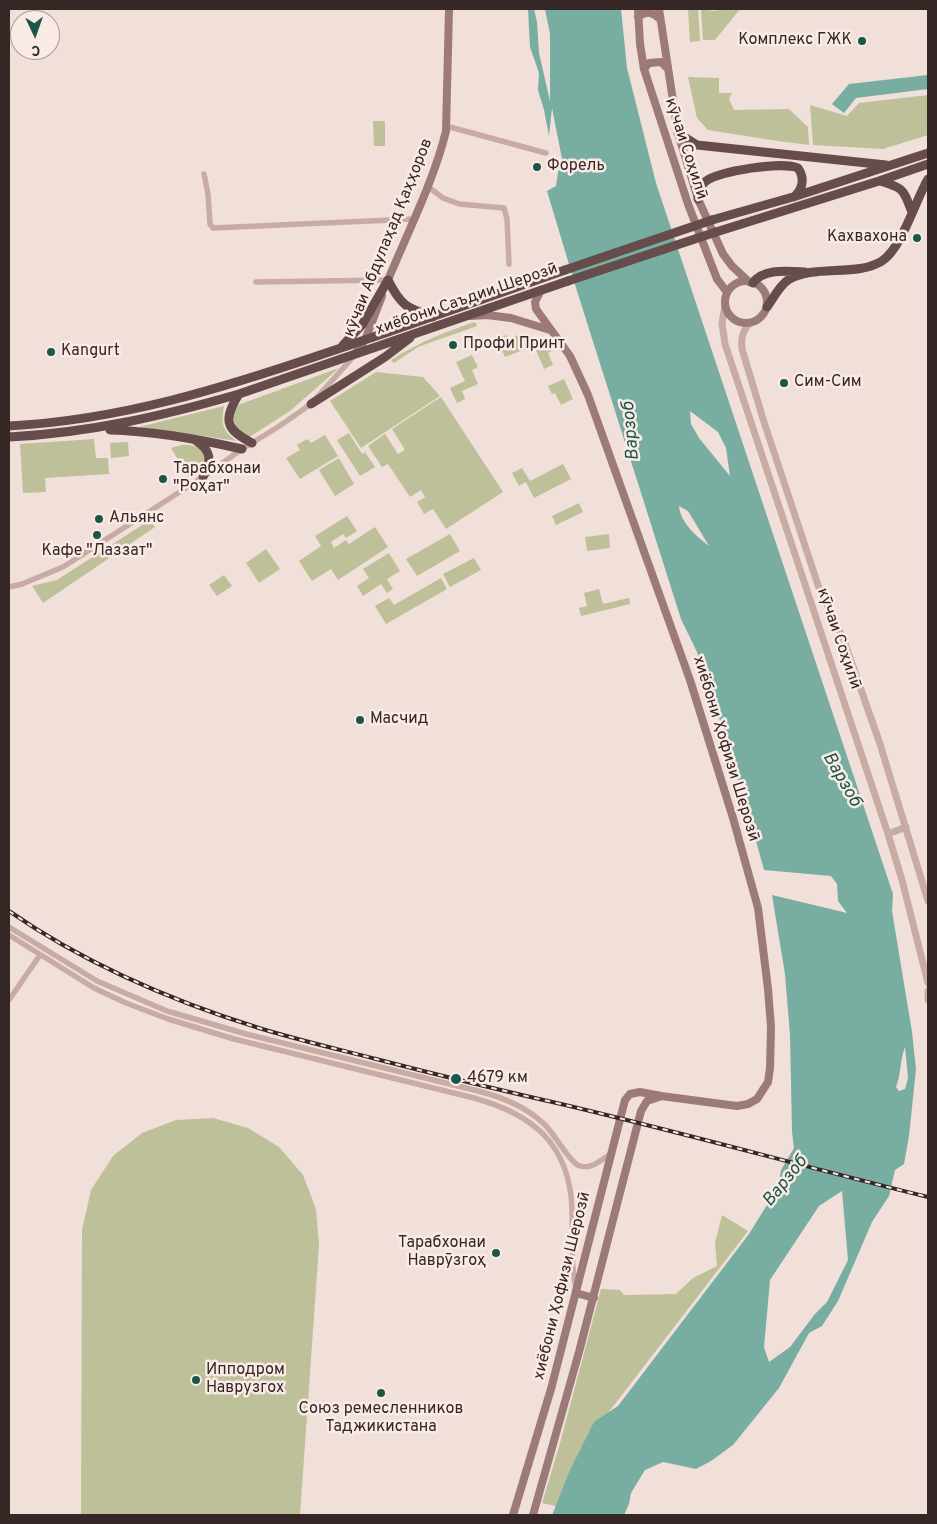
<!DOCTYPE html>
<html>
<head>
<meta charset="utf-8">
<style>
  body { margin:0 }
  #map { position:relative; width:937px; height:1524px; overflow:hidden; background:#f1dfd9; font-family:Overpass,sans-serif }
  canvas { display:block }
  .frame { position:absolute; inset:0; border:10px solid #352726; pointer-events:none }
  .north { position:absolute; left:10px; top:10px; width:50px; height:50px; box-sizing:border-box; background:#f9eae5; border:1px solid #ab9c99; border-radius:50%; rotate:177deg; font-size:14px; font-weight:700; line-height:20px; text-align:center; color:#352726 }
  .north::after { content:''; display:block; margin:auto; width:18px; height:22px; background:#1c5649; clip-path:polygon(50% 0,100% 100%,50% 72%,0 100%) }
</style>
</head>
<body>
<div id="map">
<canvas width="937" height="1524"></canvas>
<div class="frame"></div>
<div class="north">С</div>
</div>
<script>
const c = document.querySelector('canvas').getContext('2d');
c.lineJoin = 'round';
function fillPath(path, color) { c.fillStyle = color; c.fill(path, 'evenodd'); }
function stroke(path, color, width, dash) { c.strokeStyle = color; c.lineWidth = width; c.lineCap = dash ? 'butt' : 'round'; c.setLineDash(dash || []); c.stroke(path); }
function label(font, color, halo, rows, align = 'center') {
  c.font = font + ' Overpass,sans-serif'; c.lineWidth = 5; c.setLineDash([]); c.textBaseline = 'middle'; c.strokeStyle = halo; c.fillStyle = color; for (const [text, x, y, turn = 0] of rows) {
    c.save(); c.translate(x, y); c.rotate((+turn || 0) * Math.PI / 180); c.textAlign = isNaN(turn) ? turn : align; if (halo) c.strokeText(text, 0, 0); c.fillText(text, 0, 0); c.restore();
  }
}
const green = new Path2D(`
  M 688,9 L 698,9 L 700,41 L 690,42 Z
  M 701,9 L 714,11 L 725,9 L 740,9 L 715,40 L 703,40 Z
  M 688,77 L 719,78 L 719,93 L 732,93 L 729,99 L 734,110 L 789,109 L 808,127 L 809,145 L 771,140 L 708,130 L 697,118 Z
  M 928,95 L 928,135 L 883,149 L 813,145 L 810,105 L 847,116 L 859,103 Z
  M 373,121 L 385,121 L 385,146 L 374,146 Z
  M 475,322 L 477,326 L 418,347 L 394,363 L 391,360 C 420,342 444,332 475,322 Z
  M 507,335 L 509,339 L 519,335 L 522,341 L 528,339 L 531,347 L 505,357 L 497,339 Z
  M 548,342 L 552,351 L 548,353 L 553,365 L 544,369 L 535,348 Z
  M 472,355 L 478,367 L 472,370 L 478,384 L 462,391 L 465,399 L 457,403 L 450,388 L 465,381 L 456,362 Z
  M 339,368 L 290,411 L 251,436 L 246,436 L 235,426 L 233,413 L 238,405 Z
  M 376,372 L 423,377 L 440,396 L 361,448 L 330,401 Z
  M 564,379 L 573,399 L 561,405 L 555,393 L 552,394 L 548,386 Z
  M 441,397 L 503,492 L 446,529 L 433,509 L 424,514 L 417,502 L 425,497 L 421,490 L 410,497 L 388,464 L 382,467 L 368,446 L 385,434 L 398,454 L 405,450 L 392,429 Z
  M 224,406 C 221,423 222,431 237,441 L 139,427 Z
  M 349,433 L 362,454 L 365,452 L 375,467 L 360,476 L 337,440 Z
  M 325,435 L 338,456 L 300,479 L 286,458 L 300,450 L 297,445 L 307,439 L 311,443 Z
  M 94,439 L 96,458 L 108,458 L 109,474 L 45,478 L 46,492 L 23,493 L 20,444 Z
  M 128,442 L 129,456 L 111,458 L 110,443 Z
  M 182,445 C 188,445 197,445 202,450 C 212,461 198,475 190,480 L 171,448 Z
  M 339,458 L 354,484 L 335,496 L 319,470 Z
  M 563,464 L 571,479 L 534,498 L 526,482 L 519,486 L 512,473 L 522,468 L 530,481 Z
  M 579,503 L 583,512 L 556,525 L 552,516 Z
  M 347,516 L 357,531 L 346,538 L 343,534 L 331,542 L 334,548 L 346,540 L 349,544 L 375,527 L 388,547 L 338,580 L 331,569 L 312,581 L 299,561 L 321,546 L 315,536 Z
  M 150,520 L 155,527 L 43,603 L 32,586 L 57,580 Z
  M 450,534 L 460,551 L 417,576 L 406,559 Z
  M 609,534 L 610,548 L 587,551 L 585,537 Z
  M 266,549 L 280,569 L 259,583 L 246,563 Z
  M 389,553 L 400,571 L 387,579 L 393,589 L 387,593 L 381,584 L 363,596 L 357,586 L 369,578 L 363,569 Z
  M 474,558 L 481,570 L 450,587 L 443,574 Z
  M 224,575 L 232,586 L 217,596 L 209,585 Z
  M 441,578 L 447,589 L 386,624 L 375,606 L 389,598 L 394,605 Z
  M 599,589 L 603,604 L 629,598 L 630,604 L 581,616 L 579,608 L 587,606 L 584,593 Z
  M 213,1118 L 248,1128 L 279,1147 L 303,1175 L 316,1209 L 319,1245 L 300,1515 L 81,1515 L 82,1230 L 91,1190 L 113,1156 L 142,1133 L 176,1120 Z
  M 722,1215 L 748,1231 L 595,1430 L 560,1507 L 542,1503 L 559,1447 L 601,1289 L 620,1290 L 624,1295 L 676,1294 L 693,1278 L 717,1266 L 715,1243 Z`);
const water = new Path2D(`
  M 528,9 L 534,9 L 537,22 L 539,53 L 550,101 L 550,34 L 545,9 L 621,9 L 627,68 L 656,183 L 893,894 L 892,911 L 912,1032 L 916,1069 L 909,1136 L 904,1164 L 895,1170 L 889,1196 L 872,1222 L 838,1301 L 822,1326 L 809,1333 L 779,1388 L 733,1445 L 711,1461 L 696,1469 L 663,1462 L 645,1470 L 631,1493 L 629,1504 L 624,1515 L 552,1515 L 570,1470 L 594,1422 L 618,1406 L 749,1234 L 778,1187 L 781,1170 L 794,1148 L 792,1132 L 790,1035 L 785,974 L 772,895 L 847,913 L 838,901 L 837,884 L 831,876 L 764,870 L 747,808 L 717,711 L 713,705 L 705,674 L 697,652 L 681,619 L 577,291 L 547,191 L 556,186 L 558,172 L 563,164 L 552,108 L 549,136 L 544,110 L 538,90 L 539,73 L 530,47 ZM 690,411 L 718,432 L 726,448 L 730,476 L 699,438 L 691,424 ZM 679,506 L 688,511 L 709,546 C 697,537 680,522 679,506 ZM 905,1047 L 908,1078 L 905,1089 L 899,1091 L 896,1087 C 901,1075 900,1059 905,1047 ZM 842,1191 L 848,1260 L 827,1302 L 815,1314 L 790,1347 L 769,1362 L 764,1347 L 770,1280 L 819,1206 Z
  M 928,75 L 928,89 L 856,98 L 844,113 L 832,104 L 849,84 Z`);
const minor = new Path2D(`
  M 446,126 L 546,153
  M 204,174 L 208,194 L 210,224 L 213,228 L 414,219
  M 427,186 L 443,198 L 459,204 L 504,208 L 507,219 L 509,264
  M 256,282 L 388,280
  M 9,587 L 22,584 L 63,567 L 203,477 L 242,449 L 278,427 L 311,404 L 355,355
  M 9,927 L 97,981 L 167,1011 L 246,1034 L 474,1090 C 499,1096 524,1105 543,1123 C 554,1132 570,1164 580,1166 C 591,1170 602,1159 611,1154
  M 9,935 L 94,988 L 126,1003 L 168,1019 L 234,1039 L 474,1098 C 532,1114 569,1143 572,1208 C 573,1235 570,1262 576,1288
  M 9,1000 L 40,955`);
const tertiary = new Path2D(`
  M 725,305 L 722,323 L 725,344 L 888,834 L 902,880 L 928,983
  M 750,323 C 742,332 741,338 742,349 L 764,422 L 819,588 L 843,638 L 880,744 L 928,901
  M 888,834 L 906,827
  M 928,991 L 928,1000`);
const secondary = new Path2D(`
  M 638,9 L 640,44 L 644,69 L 688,204 L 717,279 L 727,292
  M 659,9 L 678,133 L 698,199 L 723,254 L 732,266 L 749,282
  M 638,17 C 647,10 652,12 660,19
  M 644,69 L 649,63 L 661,62 L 667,68
  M725 302a21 21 0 1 1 42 0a21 21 0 1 1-42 0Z
  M 386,285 C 406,235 433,184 446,131 L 449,9
  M 471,316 L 487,315 L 511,318 L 550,330
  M 356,353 L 365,340 L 382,296
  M 576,1293 L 594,1298
  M 513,1515 L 551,1389 L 625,1100 L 630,1094 L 640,1092 L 661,1096 L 737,1106 L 748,1104 L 757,1099 L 768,1082 L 770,1068 L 771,1027 L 768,989 L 758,908 L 733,818 L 690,680 L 588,395 L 570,356 L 536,309 L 535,302 L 541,290
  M 533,1515 L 579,1352 L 641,1111 L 647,1101 L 659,1097`);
const trunk = new Path2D(`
  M 678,133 L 697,145 L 886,165
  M 880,181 C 904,188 903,189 912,212
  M 698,199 C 699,192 700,185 706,181 C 719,171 783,161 798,168 C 805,178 803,189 794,197
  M 712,220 L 793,197 L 928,153
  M 716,232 L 879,181 L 928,164
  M 388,280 C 401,306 407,308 433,317
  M 753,283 C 763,268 789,271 805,272
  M 767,307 C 773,299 779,286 788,280 C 813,264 857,277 882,261 C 902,248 915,201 928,179
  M 343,345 L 362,325 L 388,280
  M 239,394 C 223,420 225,429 252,443
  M 311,404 L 385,357 L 410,338
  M 9,426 C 121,420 223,388 329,352 C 407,326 486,298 565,270
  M 110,430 C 154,431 198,439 242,449
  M 9,437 C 88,433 163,416 239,394 L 568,281
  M 195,440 C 212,451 212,460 203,477`);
const rail = new Path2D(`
  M 9,911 C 84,963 172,1001 259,1028 C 298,1040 337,1049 376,1059 C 438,1075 499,1090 561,1104 C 684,1133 805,1167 928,1197`);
const trunkBridge = new Path2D(`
  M 565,270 L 712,220
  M 568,281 L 716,232`);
const markers = [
  [862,41,5,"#1c5649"],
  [537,167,5,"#1c5649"],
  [917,238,5,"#1c5649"],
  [453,345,5,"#1c5649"],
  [51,352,5,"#1c5649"],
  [784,383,5,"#1c5649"],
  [163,479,5,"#1c5649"],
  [99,519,5,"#1c5649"],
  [97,535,5,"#1c5649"],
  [360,720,5,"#1c5649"],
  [456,1079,6,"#1c5649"],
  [496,1253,5,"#1c5649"],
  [196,1380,5,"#1c5649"],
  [381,1393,5,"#1c5649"]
];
const poiNames = [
  ["Комплекс ГЖК",852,41,"right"],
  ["Форель",547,167],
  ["Кахвахона",907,238,"right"],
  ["Профи Принт",463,345],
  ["Kangurt",61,352],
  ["Сим-Сим",794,383],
  ["Тарабхонаи",173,470],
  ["\"Роҳат\"",173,488],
  ["Альянс",109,519],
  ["Кафе \"Лаззат\"",97,552,"center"],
  ["Масчид",370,720],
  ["4679 км",467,1079],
  ["Тарабхонаи",486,1244,"right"],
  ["Наврӯзгоҳ",486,1262,"right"],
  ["Ипподром",206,1371],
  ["Наврузгох",206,1389],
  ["Союз ремесленников",381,1410,"center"],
  ["Таджикистана",381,1428,"center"]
];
const streetNames = [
  ["кӯчаи Соҳилӣ",685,149,72],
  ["кӯчаи Абдулаҳад Қаҳҳоров",389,238,-68],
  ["хиёбони Саъдии Шерозӣ",467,300,-19],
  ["кӯчаи Соҳилӣ",838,639,71],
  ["хиёбони Ҳофизи Шерозӣ",725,749,73],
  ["хиёбони Ҳофизи Шерозӣ",563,1286,-76]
];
const waterNames = [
  ["Варзоб",632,431,-95],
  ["Варзоб",841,780,60],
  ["Варзоб",786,1182,-51]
];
fillPath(green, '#bec099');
fillPath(water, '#78aea1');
stroke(minor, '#c9aba5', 5.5);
stroke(tertiary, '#c9aba5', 7);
stroke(secondary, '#9c7a77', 8);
stroke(trunk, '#664c4a', 9);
stroke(rail, '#352726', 4);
stroke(rail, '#f9eae5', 2, [5.5]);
stroke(trunkBridge, '#664c4a', 9);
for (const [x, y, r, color] of markers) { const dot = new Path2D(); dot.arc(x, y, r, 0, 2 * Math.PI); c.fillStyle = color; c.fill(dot); stroke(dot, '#f9eae5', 2); }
label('16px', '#352726', '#f9eae5', poiNames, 'left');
label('16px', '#352726', '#f9eae5', streetNames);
label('italic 18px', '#1c5649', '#f9eae5', waterNames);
</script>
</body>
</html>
